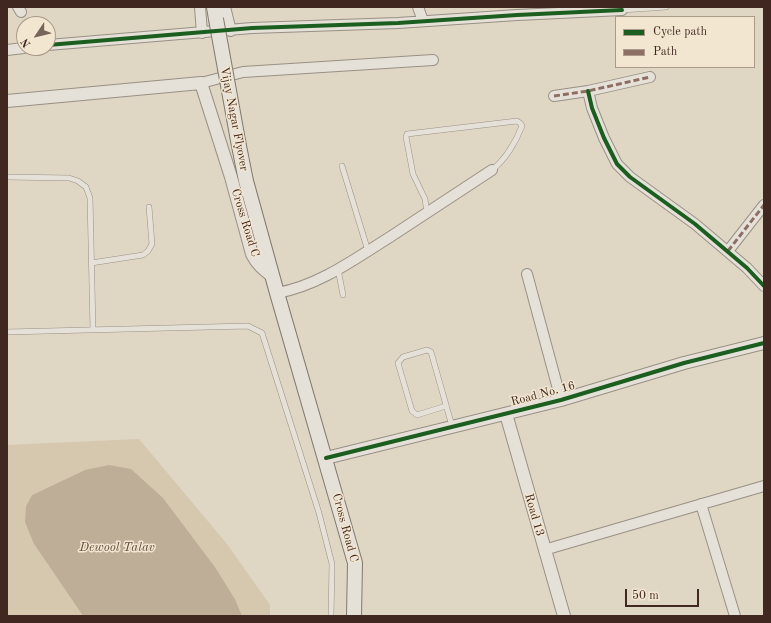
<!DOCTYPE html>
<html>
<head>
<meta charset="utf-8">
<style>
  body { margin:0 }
  #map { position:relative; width:771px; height:623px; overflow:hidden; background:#dfd6c4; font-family:"Old Standard TT",serif }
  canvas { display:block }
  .frame { position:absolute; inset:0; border:8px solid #402820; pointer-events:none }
  .legend { position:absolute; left:615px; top:16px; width:140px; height:52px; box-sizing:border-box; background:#f2e6d1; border:1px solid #ab9a8a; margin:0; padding:5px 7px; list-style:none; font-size:12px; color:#402820 }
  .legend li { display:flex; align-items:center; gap:8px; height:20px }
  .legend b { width:20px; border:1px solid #ab9a8a }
  .north { position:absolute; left:16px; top:16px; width:40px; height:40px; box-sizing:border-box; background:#f2e6d1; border:1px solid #ab9a8a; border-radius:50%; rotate:235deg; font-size:11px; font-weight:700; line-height:16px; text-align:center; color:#402820 }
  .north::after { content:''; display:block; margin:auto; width:14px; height:18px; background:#786559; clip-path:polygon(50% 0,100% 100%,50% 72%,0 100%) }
  .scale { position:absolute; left:625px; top:589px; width:74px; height:18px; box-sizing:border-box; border:2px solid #402820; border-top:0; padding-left:5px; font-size:12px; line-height:14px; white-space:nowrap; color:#402820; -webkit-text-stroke:3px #f2e6d1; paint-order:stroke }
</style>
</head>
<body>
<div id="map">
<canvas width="771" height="623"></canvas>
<div class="frame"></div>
<ul class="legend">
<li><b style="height:5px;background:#1b5e20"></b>Cycle path</li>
<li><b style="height:5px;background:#8d6e63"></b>Path</li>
</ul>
<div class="north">N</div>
<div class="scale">50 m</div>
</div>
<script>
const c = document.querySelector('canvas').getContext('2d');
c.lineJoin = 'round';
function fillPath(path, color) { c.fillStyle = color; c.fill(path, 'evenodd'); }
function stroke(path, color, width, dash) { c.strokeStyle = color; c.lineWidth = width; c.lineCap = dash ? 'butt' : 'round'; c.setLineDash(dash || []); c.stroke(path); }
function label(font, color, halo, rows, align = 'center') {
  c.font = font + ' "Old Standard TT",serif'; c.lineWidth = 3; c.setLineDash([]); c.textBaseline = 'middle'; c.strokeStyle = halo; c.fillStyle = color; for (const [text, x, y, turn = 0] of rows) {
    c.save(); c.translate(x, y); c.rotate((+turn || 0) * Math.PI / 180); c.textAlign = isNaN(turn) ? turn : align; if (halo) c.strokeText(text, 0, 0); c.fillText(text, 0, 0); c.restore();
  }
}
const green = new Path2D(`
  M 139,439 L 227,544 L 270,605 L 270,616 L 242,616 L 235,599 L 215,567 L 163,498 L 85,470 L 32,495 L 26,506 L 34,544 L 83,616 L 7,616 L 7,445 Z`);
const water = new Path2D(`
  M 109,465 L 131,469 L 163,498 L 215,567 L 235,599 L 242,616 L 83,616 L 34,544 L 25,522 L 26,506 L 32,495 L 85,470 Z`);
const service = new Path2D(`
  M 622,10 L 666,7
  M 342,166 L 368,251
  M 7,177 L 69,178 L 78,181 L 86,187 L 90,198 L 93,330
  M 427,213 L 425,199 L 413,174 L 406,137 L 407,134 L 517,121 L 520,123 L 522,126 C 516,142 505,160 492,170
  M 91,263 L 143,255 L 148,251 L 152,244 L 149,207
  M 338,269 L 343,295
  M 7,332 L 248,326 L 262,333 L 319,513 L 332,564 L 331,616
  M 446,406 L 417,415 L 412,411 L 398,363 L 403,357 L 427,350 L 431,352 L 452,426`);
const minor = new Path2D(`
  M 18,7 L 21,12
  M 200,7 L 202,33
  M 225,7 L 231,31
  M 418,7 L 423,21
  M 48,45 L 252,28 L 398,23 L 517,15 L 622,10
  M 7,50 L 24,48
  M 201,83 L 243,72 L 433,60
  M 588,91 L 592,108 L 604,138 L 617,164 L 630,177 L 695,224 L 747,268 L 764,286
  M 554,96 L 588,91 L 650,77
  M 728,251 L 764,205
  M 527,274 L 561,400
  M 277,293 C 318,286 355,259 390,237 C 424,215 458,192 492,170
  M 701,504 L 735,616
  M 544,550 L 764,486`);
const tertiary = new Path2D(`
  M 7,101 L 201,83 L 231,177 L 252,254 C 257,264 263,269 272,276
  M 506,414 L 564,616
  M 326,458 L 561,400 L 684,363 L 764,343`);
const secondary = new Path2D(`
  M 214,7 L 216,19
  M 239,146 L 246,181 L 277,293 L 355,563 L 354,616`);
const secondaryBridge = new Path2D(`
  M 216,19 L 239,146`);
const quiet = new Path2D(`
  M 554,96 L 588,91 L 650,77
  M 728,251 L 764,205`);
const cycleway = new Path2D(`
  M 48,45 L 252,28 L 398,23 L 517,15 L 622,10
  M 588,91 L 592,108 L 604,138 L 617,164 L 630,177 L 695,224 L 747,268 L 764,286
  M 326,458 L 561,400 L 684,363 L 764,343`);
const streetNames = [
  ["Vijay Nagar Flyover",234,119,79],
  ["Cross Road C",245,223,73],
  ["Road No. 16",543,394,-15],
  ["Road 13",534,515,74],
  ["Cross Road C",345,528,75]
];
const waterNames = [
  ["Dewool Talav",117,548]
];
fillPath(green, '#d6c7af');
fillPath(water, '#bfae97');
stroke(service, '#999085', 6);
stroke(minor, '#999085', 12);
stroke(tertiary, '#999085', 14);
stroke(secondary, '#82796f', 16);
stroke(service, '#e6e1d8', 5);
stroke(minor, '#e6e1d8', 10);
stroke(tertiary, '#e6e1d8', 12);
stroke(secondary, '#e6e1d8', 14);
stroke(secondaryBridge, '#82796f', 16, []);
stroke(secondaryBridge, '#e6e1d8', 14);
stroke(quiet, '#8d6e63', 3, [6, 3]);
stroke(cycleway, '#1b5e20', 4);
label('12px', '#402820', '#f2e6d1', streetNames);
label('italic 13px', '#624b3e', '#f2e6d1', waterNames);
</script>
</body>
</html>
